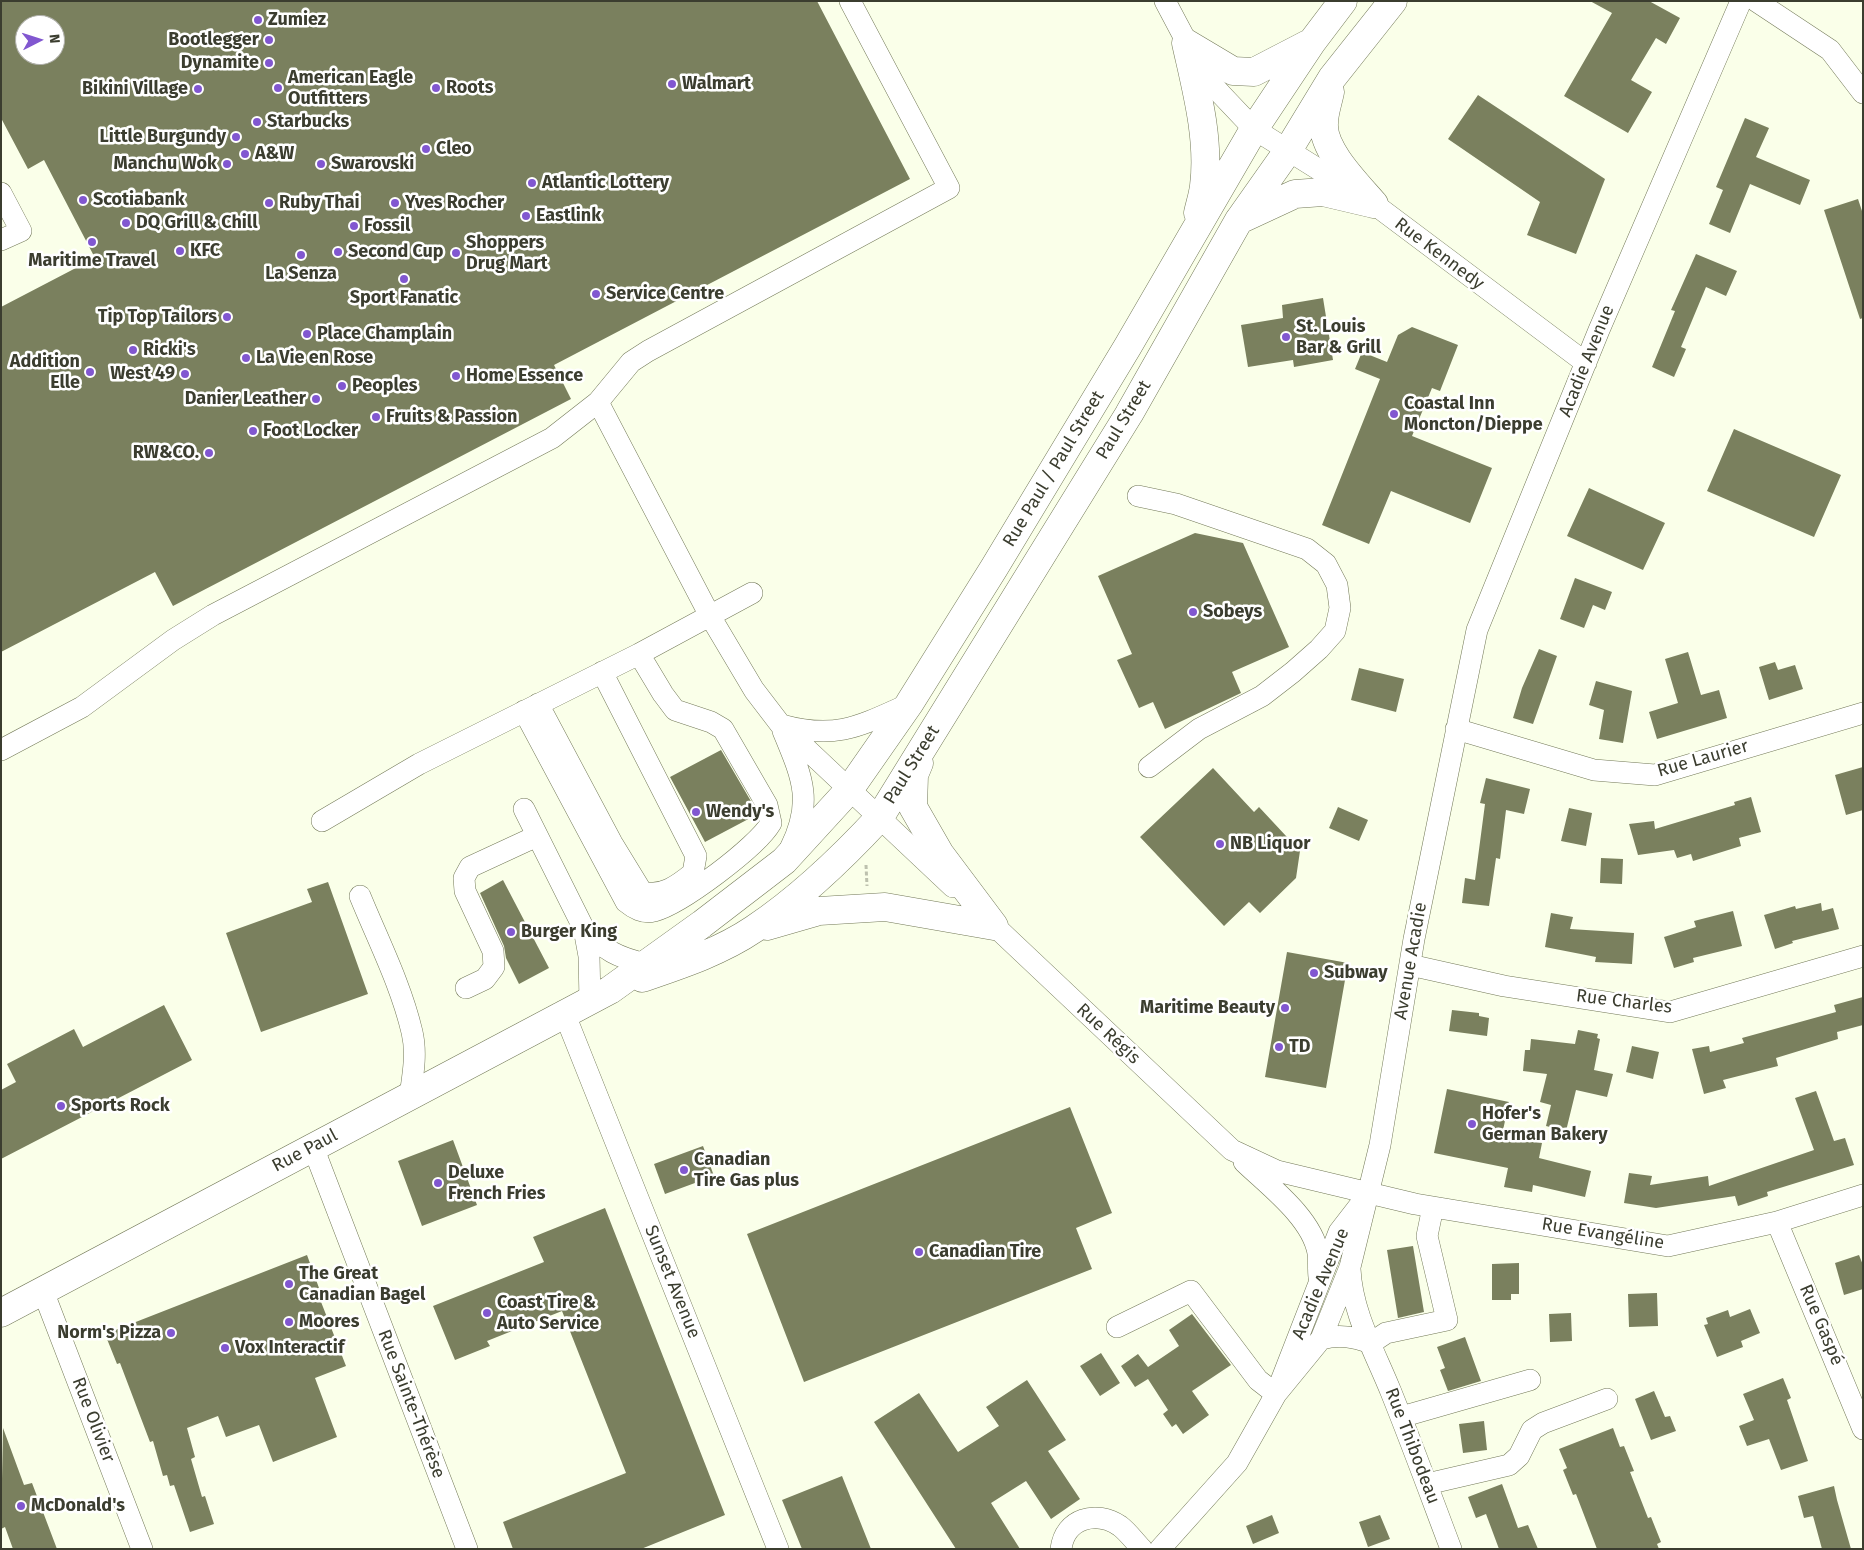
<!DOCTYPE html>
<html>
<head>
<meta charset="utf-8">
<style>
  body { margin:0 }
  #map { position:relative; width:1864px; height:1550px; overflow:hidden; background:#faffe9; font-family:"Fira Sans",sans-serif }
  canvas { display:block }
  .frame { position:absolute; inset:0; border:2px solid #3b3d2f; pointer-events:none }
  .north { position:absolute; left:15px; top:15px; width:50px; height:50px; box-sizing:border-box; background:#fff; border:1px solid #b1b1ac; border-radius:50%; rotate:85deg; font-size:14px; font-weight:700; line-height:20px; text-align:center; color:#3b3d2f }
  .north::after { content:''; display:block; margin:auto; width:18px; height:22px; background:#8157d0; clip-path:polygon(50% 0,100% 100%,50% 72%,0 100%) }
</style>
</head>
<body>
<div id="map">
<canvas width="1864" height="1550"></canvas>
<div class="frame"></div>
<div class="north">N</div>
</div>
<script>
const c = document.querySelector('canvas').getContext('2d');
c.lineJoin = 'round';
function fillPath(path, color) { c.fillStyle = color; c.fill(path, 'evenodd'); }
function stroke(path, color, width, dash) { c.strokeStyle = color; c.lineWidth = width; c.lineCap = dash ? 'butt' : 'round'; c.setLineDash(dash || []); c.stroke(path); }
function label(font, color, halo, rows, align = 'center') {
  c.font = font + ' "Fira Sans",sans-serif'; c.lineWidth = 5; c.setLineDash([]); c.textBaseline = 'middle'; c.strokeStyle = halo; c.fillStyle = color; for (const [text, x, y, turn = 0] of rows) {
    c.save(); c.translate(x, y); c.rotate((+turn || 0) * Math.PI / 180); c.textAlign = isNaN(turn) ? turn : align; if (halo) c.strokeText(text, 0, 0); c.fillText(text, 0, 0); c.restore();
  }
}
const building = new Path2D(`
  M 1,1 L 817,1 L 910,179 L 554,365 L 571,399 L 173,606 L 155,572 L 1,652 L 1,307 L 95,258 L 44,160 L 28,169 L 1,118 ZM 25,25 L 55,25 L 55,55 L 25,55 Z
  M 1590,1 L 1649,1 L 1680,18 L 1666,44 L 1656,38 L 1631,80 L 1652,92 L 1628,133 L 1564,96 L 1612,13 Z
  M 1478,95 L 1605,179 L 1576,254 L 1527,235 L 1540,202 L 1448,139 Z
  M 1745,118 L 1769,128 L 1756,157 L 1810,180 L 1800,205 L 1750,184 L 1730,233 L 1709,224 L 1723,190 L 1716,187 Z
  M 1858,199 L 1863,214 L 1863,318 L 1860,319 L 1824,210 Z
  M 1696,254 L 1737,271 L 1726,296 L 1706,287 L 1681,347 L 1686,349 L 1674,377 L 1652,367 L 1675,311 L 1671,310 Z
  M 1323,298 L 1333,360 L 1294,367 L 1293,360 L 1248,367 L 1241,325 L 1283,318 L 1282,305 Z
  M 1412,327 L 1458,345 L 1440,391 L 1432,388 L 1412,436 L 1492,468 L 1470,523 L 1391,491 L 1369,544 L 1322,525 L 1380,379 L 1355,369 L 1362,352 L 1387,362 L 1398,335 Z
  M 1734,429 L 1841,475 L 1814,537 L 1707,491 Z
  M 1589,488 L 1665,523 L 1643,570 L 1567,536 Z
  M 1195,533 L 1243,543 L 1289,647 L 1232,672 L 1241,693 L 1165,729 L 1153,702 L 1139,708 L 1117,660 L 1132,654 L 1098,576 Z
  M 1575,578 L 1612,592 L 1605,610 L 1593,605 L 1584,628 L 1560,619 Z
  M 1539,649 L 1557,656 L 1533,724 L 1513,718 L 1522,688 Z
  M 1688,652 L 1701,695 L 1719,690 L 1727,718 L 1657,739 L 1649,712 L 1678,703 L 1665,659 Z
  M 1775,662 L 1778,670 L 1795,665 L 1803,689 L 1769,700 L 1759,667 Z
  M 1359,668 L 1404,679 L 1396,712 L 1351,700 Z
  M 1596,681 L 1632,691 L 1623,743 L 1599,739 L 1604,710 L 1589,705 Z
  M 721,750 L 752,803 L 750,804 L 756,815 L 705,842 L 670,777 Z
  M 1863,767 L 1863,810 L 1846,815 L 1835,775 Z
  M 1213,768 L 1254,812 L 1259,807 L 1300,851 L 1296,878 L 1260,913 L 1249,902 L 1224,926 L 1140,837 Z
  M 1486,778 L 1530,789 L 1524,814 L 1506,810 L 1500,859 L 1496,858 L 1489,906 L 1462,903 L 1465,878 L 1475,880 L 1485,804 L 1480,803 Z
  M 1751,797 L 1761,832 L 1739,838 L 1741,846 L 1693,861 L 1691,854 L 1677,858 L 1674,850 L 1638,855 L 1629,824 L 1654,821 L 1655,829 L 1735,805 L 1734,802 Z
  M 1338,807 L 1368,820 L 1359,841 L 1329,828 Z
  M 1569,808 L 1592,813 L 1586,846 L 1561,841 Z
  M 1601,858 L 1623,859 L 1622,884 L 1600,883 Z
  M 503,880 L 549,968 L 519,984 L 506,958 L 504,946 L 480,893 Z
  M 328,882 L 368,994 L 261,1032 L 226,933 L 312,902 L 307,889 Z
  M 1821,903 L 1822,911 L 1833,908 L 1839,929 L 1792,941 L 1793,943 L 1775,949 L 1764,915 L 1795,906 L 1796,909 Z
  M 1733,911 L 1742,946 L 1693,958 L 1694,962 L 1674,968 L 1664,937 L 1696,927 L 1694,921 Z
  M 1551,913 L 1573,917 L 1570,929 L 1634,933 L 1632,964 L 1595,962 L 1596,957 L 1545,947 Z
  M 1287,952 L 1348,963 L 1326,1088 L 1265,1077 Z
  M 1863,997 L 1863,1025 L 1837,1032 L 1838,1039 L 1776,1058 L 1778,1066 L 1723,1080 L 1726,1088 L 1704,1094 L 1692,1049 L 1709,1046 L 1710,1052 L 1744,1043 L 1742,1038 L 1836,1012 L 1834,1005 Z
  M 164,1005 L 192,1060 L 1,1159 L 1,1090 L 16,1082 L 7,1064 L 74,1029 L 83,1047 Z
  M 1452,1010 L 1479,1013 L 1479,1016 L 1489,1018 L 1487,1036 L 1449,1031 Z
  M 1578,1030 L 1598,1034 L 1597,1038 L 1600,1039 L 1594,1070 L 1613,1074 L 1607,1097 L 1576,1090 L 1566,1131 L 1546,1126 L 1551,1105 L 1540,1102 L 1547,1074 L 1523,1071 L 1525,1050 L 1530,1050 L 1531,1039 L 1575,1044 Z
  M 1632,1046 L 1659,1052 L 1653,1079 L 1626,1072 Z
  M 1447,1089 L 1509,1102 L 1502,1135 L 1542,1143 L 1539,1158 L 1591,1171 L 1585,1197 L 1533,1185 L 1532,1192 L 1504,1187 L 1508,1168 L 1434,1153 Z
  M 1816,1091 L 1834,1141 L 1845,1138 L 1854,1165 L 1767,1192 L 1768,1196 L 1738,1206 L 1735,1196 L 1656,1208 L 1624,1203 L 1629,1173 L 1652,1176 L 1650,1185 L 1708,1176 L 1709,1186 L 1814,1150 L 1795,1098 Z
  M 1070,1107 L 1112,1213 L 1076,1228 L 1092,1269 L 804,1382 L 747,1234 Z
  M 453,1140 L 477,1205 L 422,1226 L 398,1161 Z
  M 703,1146 L 714,1176 L 665,1194 L 654,1164 Z
  M 605,1208 L 725,1515 L 641,1549 L 513,1549 L 503,1522 L 626,1473 L 562,1311 L 487,1341 L 490,1346 L 455,1360 L 433,1306 L 544,1262 L 533,1237 Z
  M 1413,1246 L 1424,1312 L 1398,1318 L 1387,1250 Z
  M 307,1255 L 319,1288 L 316,1289 L 346,1366 L 315,1378 L 337,1437 L 273,1462 L 259,1425 L 226,1437 L 218,1416 L 187,1428 L 195,1457 L 191,1459 L 202,1497 L 205,1496 L 214,1524 L 190,1532 L 174,1485 L 170,1486 L 167,1475 L 163,1476 L 153,1441 L 150,1442 L 120,1363 L 117,1364 L 105,1334 Z
  M 1859,1255 L 1863,1265 L 1863,1289 L 1844,1295 L 1835,1263 Z
  M 1519,1263 L 1519,1294 L 1511,1294 L 1511,1300 L 1492,1300 L 1492,1264 Z
  M 1657,1293 L 1658,1326 L 1629,1327 L 1628,1294 Z
  M 1750,1309 L 1760,1333 L 1741,1341 L 1743,1347 L 1717,1357 L 1704,1325 L 1708,1324 L 1706,1318 L 1728,1310 L 1730,1317 Z
  M 1571,1313 L 1572,1341 L 1550,1342 L 1549,1314 Z
  M 1192,1314 L 1231,1365 L 1192,1391 L 1209,1415 L 1183,1434 L 1176,1424 L 1172,1427 L 1163,1414 L 1168,1410 L 1148,1379 L 1135,1387 L 1121,1366 L 1138,1354 L 1148,1367 L 1179,1346 L 1169,1330 Z
  M 1465,1337 L 1481,1381 L 1448,1391 L 1440,1370 L 1445,1368 L 1437,1347 Z
  M 1101,1353 L 1120,1383 L 1100,1396 L 1080,1366 Z
  M 1783,1378 L 1791,1398 L 1787,1400 L 1808,1461 L 1781,1470 L 1769,1439 L 1747,1446 L 1739,1426 L 1754,1420 L 1743,1394 Z
  M 1027,1380 L 1066,1440 L 1048,1451 L 1080,1499 L 1051,1519 L 1026,1481 L 991,1503 L 1020,1549 L 956,1549 L 874,1422 L 919,1393 L 958,1452 L 999,1426 L 986,1407 Z
  M 1654,1391 L 1665,1417 L 1670,1416 L 1676,1431 L 1651,1440 L 1635,1399 Z
  M 1484,1421 L 1487,1450 L 1463,1453 L 1459,1424 Z
  M 3,1428 L 24,1485 L 32,1483 L 57,1549 L 13,1549 L 5,1527 L 1,1529 Z
  M 1613,1428 L 1620,1447 L 1624,1446 L 1634,1471 L 1630,1472 L 1648,1518 L 1651,1517 L 1661,1542 L 1657,1544 L 1659,1549 L 1597,1549 L 1576,1494 L 1573,1495 L 1563,1470 L 1567,1468 L 1559,1449 Z
  M 842,1476 L 871,1549 L 802,1549 L 782,1500 Z
  M 1502,1484 L 1518,1528 L 1528,1525 L 1538,1549 L 1499,1549 L 1486,1514 L 1476,1518 L 1468,1497 Z
  M 1834,1486 L 1837,1500 L 1851,1549 L 1822,1549 L 1813,1516 L 1804,1518 L 1798,1496 Z
  M 1272,1515 L 1279,1533 L 1253,1544 L 1246,1526 Z
  M 1380,1515 L 1390,1539 L 1368,1547 L 1359,1522 Z`);
const path = new Path2D(`
  M 866,865 L 867,886`);
const minor = new Path2D(`
  M 1165,1 L 1201,69 L 1218,91 L 1254,129 L 1374,204 L 1586,363
  M 1756,1 L 1830,50 L 1863,93
  M 1,193 L 21,231 L 1,240
  M 598,402 L 710,616 L 754,690 L 780,724 L 953,887
  M 1138,496 L 1176,504 L 1307,549 L 1326,564 L 1337,585 L 1340,608 L 1335,631 L 1319,649 L 1293,672 L 1262,696 L 1199,729 L 1149,767
  M 538,704 L 612,843 L 642,892 C 662,897 677,886 693,873 L 696,856 L 602,672
  M 524,711 L 626,902 C 633,908 644,914 654,911 C 681,904 757,847 771,823 L 767,805 L 723,729 L 711,722 L 675,710 L 663,694 L 639,654
  M 782,725 C 836,740 860,726 909,704
  M 1456,729 L 1594,770 L 1655,775 L 1863,713
  M 783,731 C 802,777 814,801 790,849
  M 1,750 L 82,707 L 173,640 L 213,615 L 552,438 L 598,402 L 631,362 L 648,351 L 949,188 L 850,1
  M 524,809 L 584,929 L 589,956 L 590,1001
  M 322,821 L 419,764 L 639,654 L 752,593
  M 360,896 C 378,940 401,985 412,1032 C 417,1053 413,1075 410,1096
  M 983,915 L 1232,1150 L 1277,1171 L 1415,1204 L 1668,1246 L 1777,1222 L 1863,1195
  M 584,929 C 606,951 616,957 646,964
  M 1410,965 L 1504,986 L 1670,1012 L 1863,956
  M 466,988 L 485,979 L 494,967 L 493,951 L 465,891 L 464,878 L 470,867 L 537,836
  M 565,1015 L 778,1549
  M 313,1147 L 467,1549
  M 1244,1162 C 1269,1186 1312,1218 1318,1253 C 1319,1260 1318,1269 1319,1277
  M 1777,1222 L 1863,1429
  M 1350,1269 C 1352,1313 1375,1352 1391,1392 C 1412,1444 1431,1496 1451,1549
  M 43,1291 L 142,1549
  M 1117,1327 L 1191,1291 L 1258,1380 L 1276,1394
  M 1321,1339 C 1340,1334 1353,1337 1371,1343
  M 1371,1343 L 1386,1333 L 1447,1320 L 1427,1236 L 1433,1207
  M 1276,1394 L 1321,1339 L 1350,1267 L 1380,1145 L 1414,939 L 1477,630 L 1599,330 L 1741,1
  M 1401,1417 L 1530,1380
  M 1427,1484 L 1509,1465 L 1519,1456 L 1532,1430 L 1543,1423 L 1607,1399
  M 1061,1549 C 1065,1518 1096,1510 1120,1526 C 1128,1532 1135,1542 1142,1549
  M 1160,1549 L 1237,1463 L 1276,1394 L 1339,1232 L 1363,1201`);
const major = new Path2D(`
  M 1186,43 C 1196,88 1210,139 1204,186 C 1203,195 1200,204 1198,213
  M 1186,43 L 1233,71 L 1254,72 L 1308,44
  M 1330,92 C 1328,102 1324,113 1324,123 C 1322,150 1357,184 1374,204
  M 1239,220 L 1295,194 L 1323,192 L 1374,204
  M 919,763 L 914,775 L 913,807 L 940,854 L 994,926
  M 767,926 L 819,911 L 885,907 L 994,926
  M 642,978 C 680,965 720,952 754,929 C 799,899 843,857 880,817 L 1129,414 L 1239,220 L 1287,152 L 1332,78 L 1393,1
  M 1,1313 L 610,990 L 702,924 L 784,861 L 849,790 L 909,704 L 994,568 L 1128,346 L 1254,129 L 1312,42 L 1343,1`);
const markers = [
  [258,20,5,"#8157d0"],
  [269,40,5,"#8157d0"],
  [269,63,5,"#8157d0"],
  [672,84,5,"#8157d0"],
  [278,88,5,"#8157d0"],
  [436,88,5,"#8157d0"],
  [198,89,5,"#8157d0"],
  [257,122,5,"#8157d0"],
  [236,137,5,"#8157d0"],
  [426,149,5,"#8157d0"],
  [245,154,5,"#8157d0"],
  [227,164,5,"#8157d0"],
  [321,164,5,"#8157d0"],
  [532,183,5,"#8157d0"],
  [83,200,5,"#8157d0"],
  [269,203,5,"#8157d0"],
  [395,203,5,"#8157d0"],
  [526,216,5,"#8157d0"],
  [126,223,5,"#8157d0"],
  [354,226,5,"#8157d0"],
  [92,242,5,"#8157d0"],
  [180,251,5,"#8157d0"],
  [338,252,5,"#8157d0"],
  [456,253,5,"#8157d0"],
  [301,255,5,"#8157d0"],
  [404,279,5,"#8157d0"],
  [596,294,5,"#8157d0"],
  [227,317,5,"#8157d0"],
  [307,334,5,"#8157d0"],
  [1286,337,5,"#8157d0"],
  [133,350,5,"#8157d0"],
  [246,358,5,"#8157d0"],
  [90,372,5,"#8157d0"],
  [185,374,5,"#8157d0"],
  [456,376,5,"#8157d0"],
  [342,386,5,"#8157d0"],
  [316,399,5,"#8157d0"],
  [1394,414,5,"#8157d0"],
  [376,417,5,"#8157d0"],
  [253,431,5,"#8157d0"],
  [209,453,5,"#8157d0"],
  [1193,612,5,"#8157d0"],
  [696,812,5,"#8157d0"],
  [1220,844,5,"#8157d0"],
  [511,932,5,"#8157d0"],
  [1314,973,5,"#8157d0"],
  [1285,1008,5,"#8157d0"],
  [1279,1047,5,"#8157d0"],
  [61,1106,5,"#8157d0"],
  [1472,1124,5,"#8157d0"],
  [684,1170,5,"#8157d0"],
  [438,1183,5,"#8157d0"],
  [919,1252,5,"#8157d0"],
  [289,1284,5,"#8157d0"],
  [487,1313,5,"#8157d0"],
  [289,1322,5,"#8157d0"],
  [171,1333,5,"#8157d0"],
  [225,1348,5,"#8157d0"],
  [21,1506,5,"#8157d0"]
];
const poiNames = [
  ["Zumiez",268,20],
  ["Bootlegger",259,40,"right"],
  ["Dynamite",259,63,"right"],
  ["American Eagle",288,78],
  ["Outfitters",288,99],
  ["Walmart",682,84],
  ["Roots",446,88],
  ["Bikini Village",188,89,"right"],
  ["Starbucks",267,122],
  ["Little Burgundy",226,137,"right"],
  ["Cleo",436,149],
  ["A&W",255,154],
  ["Manchu Wok",217,164,"right"],
  ["Swarovski",331,164],
  ["Atlantic Lottery",542,183],
  ["Scotiabank",93,200],
  ["Ruby Thai",279,203],
  ["Yves Rocher",405,203],
  ["Eastlink",536,216],
  ["DQ Grill & Chill",136,223],
  ["Fossil",364,226],
  ["Shoppers",466,243],
  ["Drug Mart",466,264],
  ["KFC",190,251],
  ["Second Cup",348,252],
  ["Maritime Travel",92,261,"center"],
  ["La Senza",301,274,"center"],
  ["Service Centre",606,294],
  ["Sport Fanatic",404,298,"center"],
  ["Tip Top Tailors",217,317,"right"],
  ["St. Louis",1296,327],
  ["Bar & Grill",1296,348],
  ["Place Champlain",317,334],
  ["Ricki's",143,350],
  ["La Vie en Rose",256,358],
  ["Addition",80,362,"right"],
  ["Elle",80,383,"right"],
  ["West 49",175,374,"right"],
  ["Home Essence",466,376],
  ["Peoples",352,386],
  ["Danier Leather",306,399,"right"],
  ["Coastal Inn",1404,404],
  ["Moncton/Dieppe",1404,425],
  ["Fruits & Passion",386,417],
  ["Foot Locker",263,431],
  ["RW&CO.",199,453,"right"],
  ["Sobeys",1203,612],
  ["Wendy's",706,812],
  ["NB Liquor",1230,844],
  ["Burger King",521,932],
  ["Subway",1324,973],
  ["Maritime Beauty",1275,1008,"right"],
  ["TD",1289,1047],
  ["Sports Rock",71,1106],
  ["Hofer's",1482,1114],
  ["German Bakery",1482,1135],
  ["Canadian",694,1160],
  ["Tire Gas plus",694,1181],
  ["Deluxe",448,1173],
  ["French Fries",448,1194],
  ["Canadian Tire",929,1252],
  ["The Great",299,1274],
  ["Canadian Bagel",299,1295],
  ["Coast Tire &",497,1303],
  ["Auto Service",497,1324],
  ["Moores",299,1322],
  ["Norm's Pizza",161,1333,"right"],
  ["Vox Interactif",235,1348],
  ["McDonald's",31,1506]
];
const streetNames = [
  ["Rue Kennedy",1439,254,37],
  ["Acadie Avenue",1587,361,-68],
  ["Paul Street",1124,420,-59],
  ["Rue Paul / Paul Street",1054,469,-59],
  ["Rue Laurier",1703,759,-16],
  ["Paul Street",912,765,-58],
  ["Avenue Acadie",1411,961,-80],
  ["Rue Charles",1624,1002,7],
  ["Rue Régis",1108,1034,43],
  ["Rue Paul",305,1151,-28],
  ["Rue Evangéline",1603,1234,9],
  ["Sunset Avenue",672,1282,68],
  ["Acadie Avenue",1321,1284,-67],
  ["Rue Gaspé",1821,1325,67],
  ["Rue Sainte-Thérèse",411,1404,69],
  ["Rue Olivier",93,1420,69],
  ["Rue Thibodeau",1412,1446,69]
];
fillPath(building, '#7a805e');
stroke(minor, '#737958', 22);
stroke(major, '#737958', 29);
stroke(path, '#bdc1ae', 3, [4, 2.5]);
stroke(minor, '#fff', 21);
stroke(major, '#fff', 28);
for (const [x, y, r, color] of markers) { const dot = new Path2D(); dot.arc(x, y, r, 0, 2 * Math.PI); c.fillStyle = color; c.fill(dot); stroke(dot, '#fff', 2); }
label('bold 18px', '#3b3d2f', '#fff', poiNames, 'left');
label('18px', '#3b3d2f', '#fff', streetNames);
</script>
</body>
</html>
